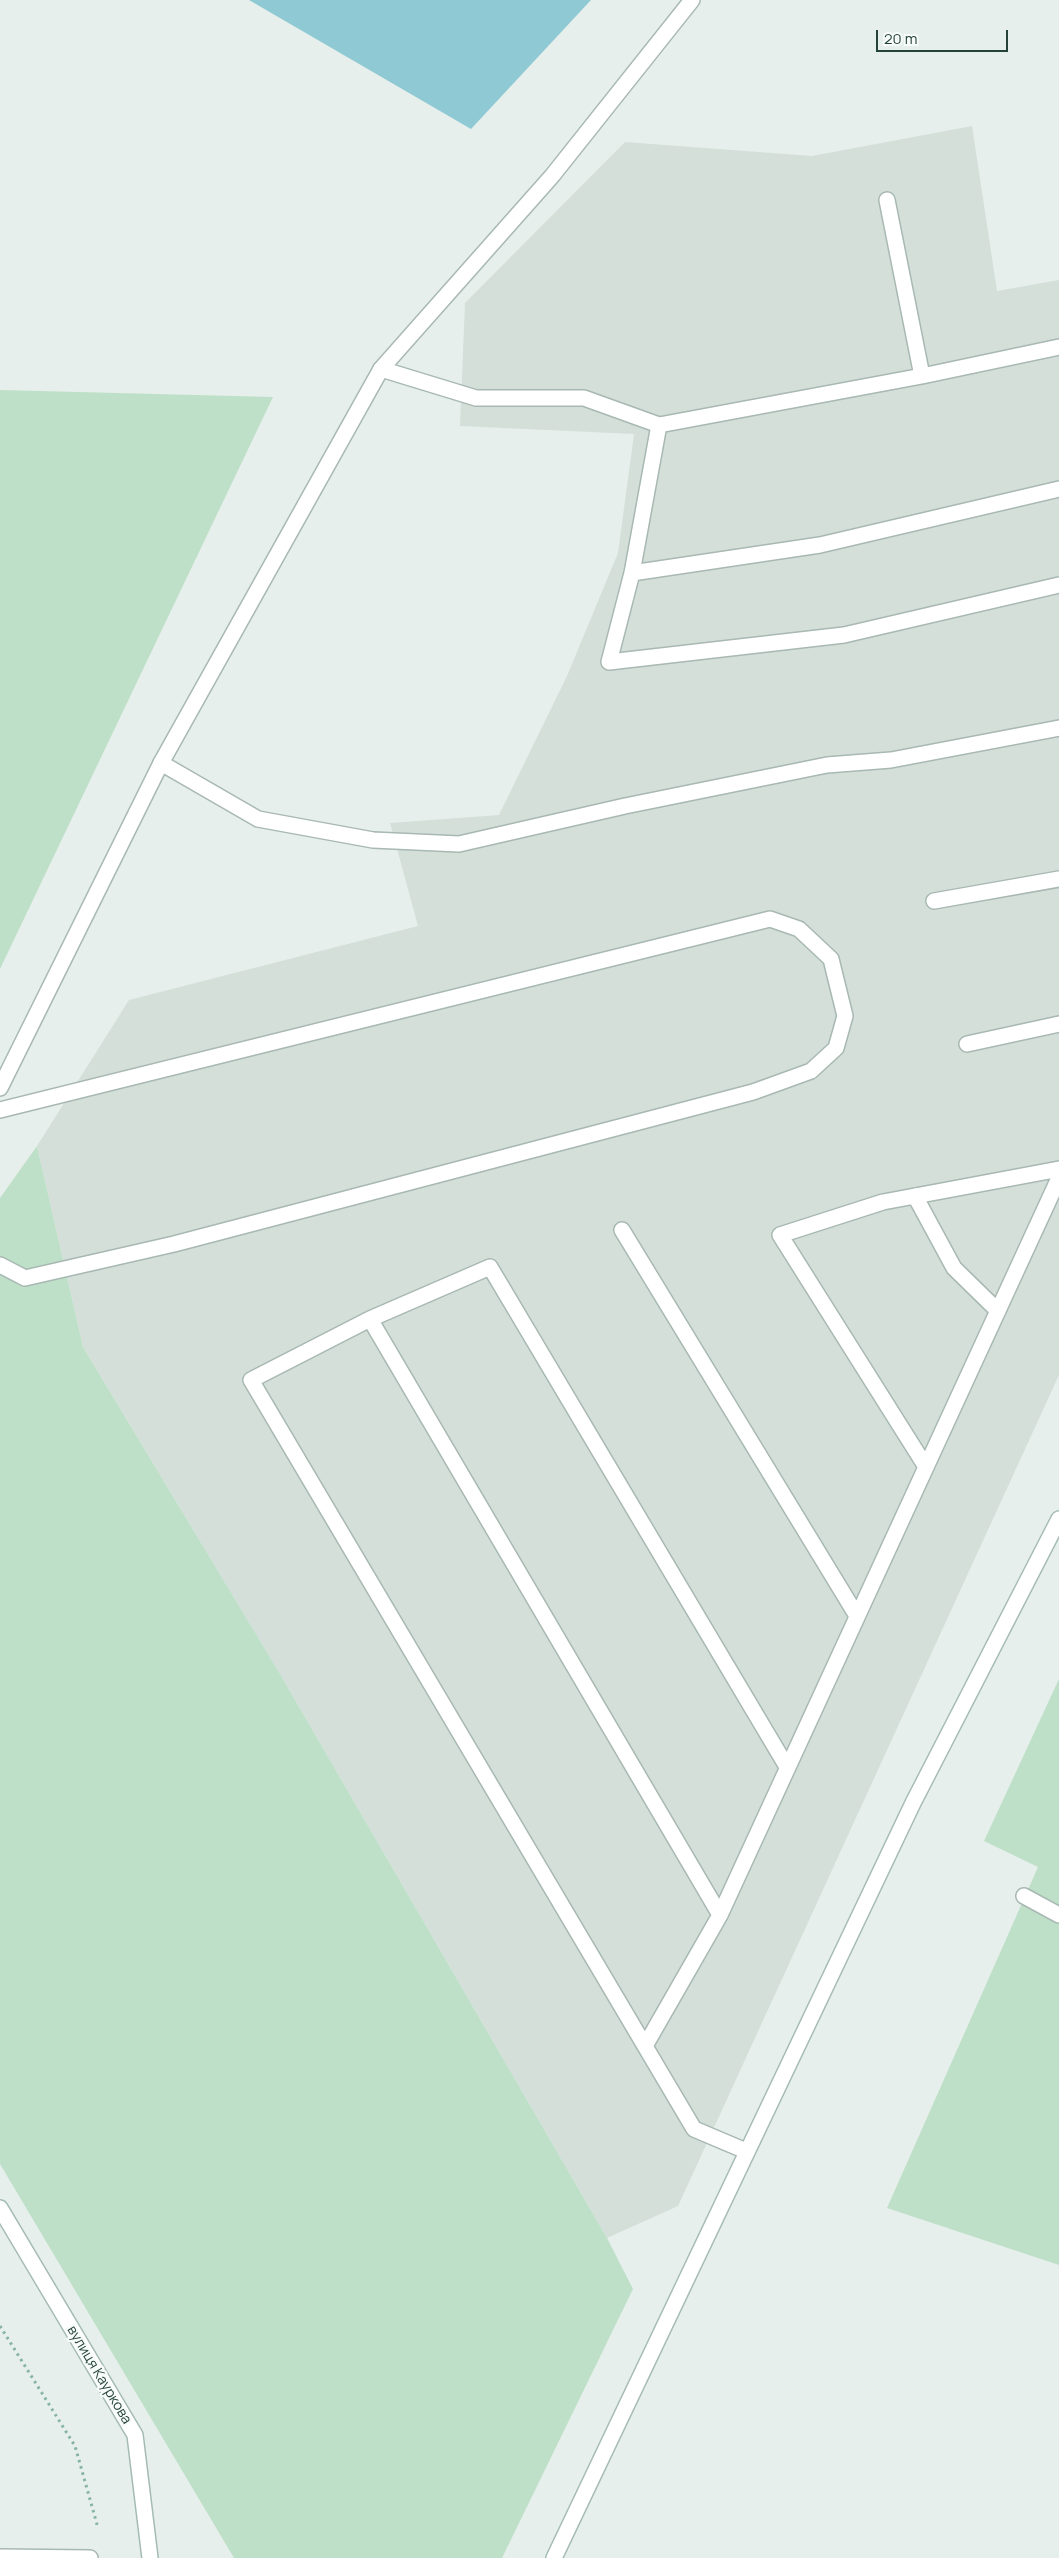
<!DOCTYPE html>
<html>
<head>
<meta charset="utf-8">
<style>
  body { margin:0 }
  #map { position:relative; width:1059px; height:2558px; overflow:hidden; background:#e6efeb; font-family:Manrope,sans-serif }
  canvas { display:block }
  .scale { position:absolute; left:876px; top:30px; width:132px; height:22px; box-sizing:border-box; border:2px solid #24423a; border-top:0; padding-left:6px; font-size:15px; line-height:18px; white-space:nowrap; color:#24423a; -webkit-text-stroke:4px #f7fbf9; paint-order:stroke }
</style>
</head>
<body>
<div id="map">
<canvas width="1059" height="2558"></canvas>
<div class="scale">20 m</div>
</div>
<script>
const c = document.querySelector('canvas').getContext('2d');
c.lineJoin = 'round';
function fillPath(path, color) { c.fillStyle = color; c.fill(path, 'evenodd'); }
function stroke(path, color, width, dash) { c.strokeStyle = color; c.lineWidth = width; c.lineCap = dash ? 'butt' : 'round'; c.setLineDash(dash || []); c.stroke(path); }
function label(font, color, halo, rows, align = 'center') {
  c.font = font + ' Manrope,sans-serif'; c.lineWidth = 4.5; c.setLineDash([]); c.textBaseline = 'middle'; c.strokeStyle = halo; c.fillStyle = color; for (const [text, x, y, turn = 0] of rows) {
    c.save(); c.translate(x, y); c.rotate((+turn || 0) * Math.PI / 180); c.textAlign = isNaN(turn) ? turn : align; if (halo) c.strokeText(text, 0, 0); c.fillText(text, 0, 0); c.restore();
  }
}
const built = new Path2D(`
  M 972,126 L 997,291 L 1059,280 L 1059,1375 L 678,2206 L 607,2238 L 280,1674 L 83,1347 L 37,1146 L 129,1000 L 418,926 L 390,823 L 499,815 L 567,676 L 618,553 L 634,434 L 460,426 L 465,303 L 625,142 L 812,156 Z`);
const green = new Path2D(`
  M 0,390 L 273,397 L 0,969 Z
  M 37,1146 L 83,1347 L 280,1674 L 607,2238 L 633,2289 L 502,2558 L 234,2558 L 0,2164 L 0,1198 Z
  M 1059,1679 L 1059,2265 L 887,2208 L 1038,1867 L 984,1841 Z`);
const water = new Path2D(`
  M 249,0 L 591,0 L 471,129 Z`);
const path = new Path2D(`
  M 0,2326 L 75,2446 L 98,2528`);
const lane = new Path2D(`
  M 887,200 L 922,376
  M 381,369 L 476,398 L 584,398 L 659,425 L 922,376 L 1059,347
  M 659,425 L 632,573 L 609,662 L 844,635 L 1059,585
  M 632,573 L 820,545 L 1059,489
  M 161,763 L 258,819 L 373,840 L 459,844 L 625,806 L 827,765 L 891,760 L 1059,728
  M 934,901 L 1059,879
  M 967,1044 L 1059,1024
  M 0,1110 L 770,919 L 799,929 L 831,959 L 845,1016 L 836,1048 L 811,1071 L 753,1092 L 174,1244 L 25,1278 L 0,1265
  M 915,1196 L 954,1268 L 998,1311
  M 622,1230 L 857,1616
  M 370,1319 L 490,1267 L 787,1767
  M 926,1467 L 780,1235 L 883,1202 L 1059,1169
  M 1024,1896 L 1059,1915
  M 720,1915 L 370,1319 L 251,1380 L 694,2129 L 746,2151
  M 645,2046 L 720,1915 L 1059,1178`);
const street = new Path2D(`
  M 0,1088 L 161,763 L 381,369 L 552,176 L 692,0
  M 0,2557 L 90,2558`);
const secondary = new Path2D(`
  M 0,2208 L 135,2435 L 150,2558
  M 554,2558 L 913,1803 L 1059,1519`);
const streetNames = [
  ["вулиця Кауркова",99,2375,59]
];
fillPath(built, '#d4dfda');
fillPath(green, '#bfe0c8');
fillPath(water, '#8ec9d4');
stroke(lane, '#a8b8b2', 18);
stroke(street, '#a8b8b2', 18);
stroke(secondary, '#a4bbb3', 18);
stroke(path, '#86b3a5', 3, [2.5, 4]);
stroke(lane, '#fff', 15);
stroke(street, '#fff', 15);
stroke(secondary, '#fff', 15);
label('14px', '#24423a', '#f7fbf9', streetNames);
</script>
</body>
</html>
